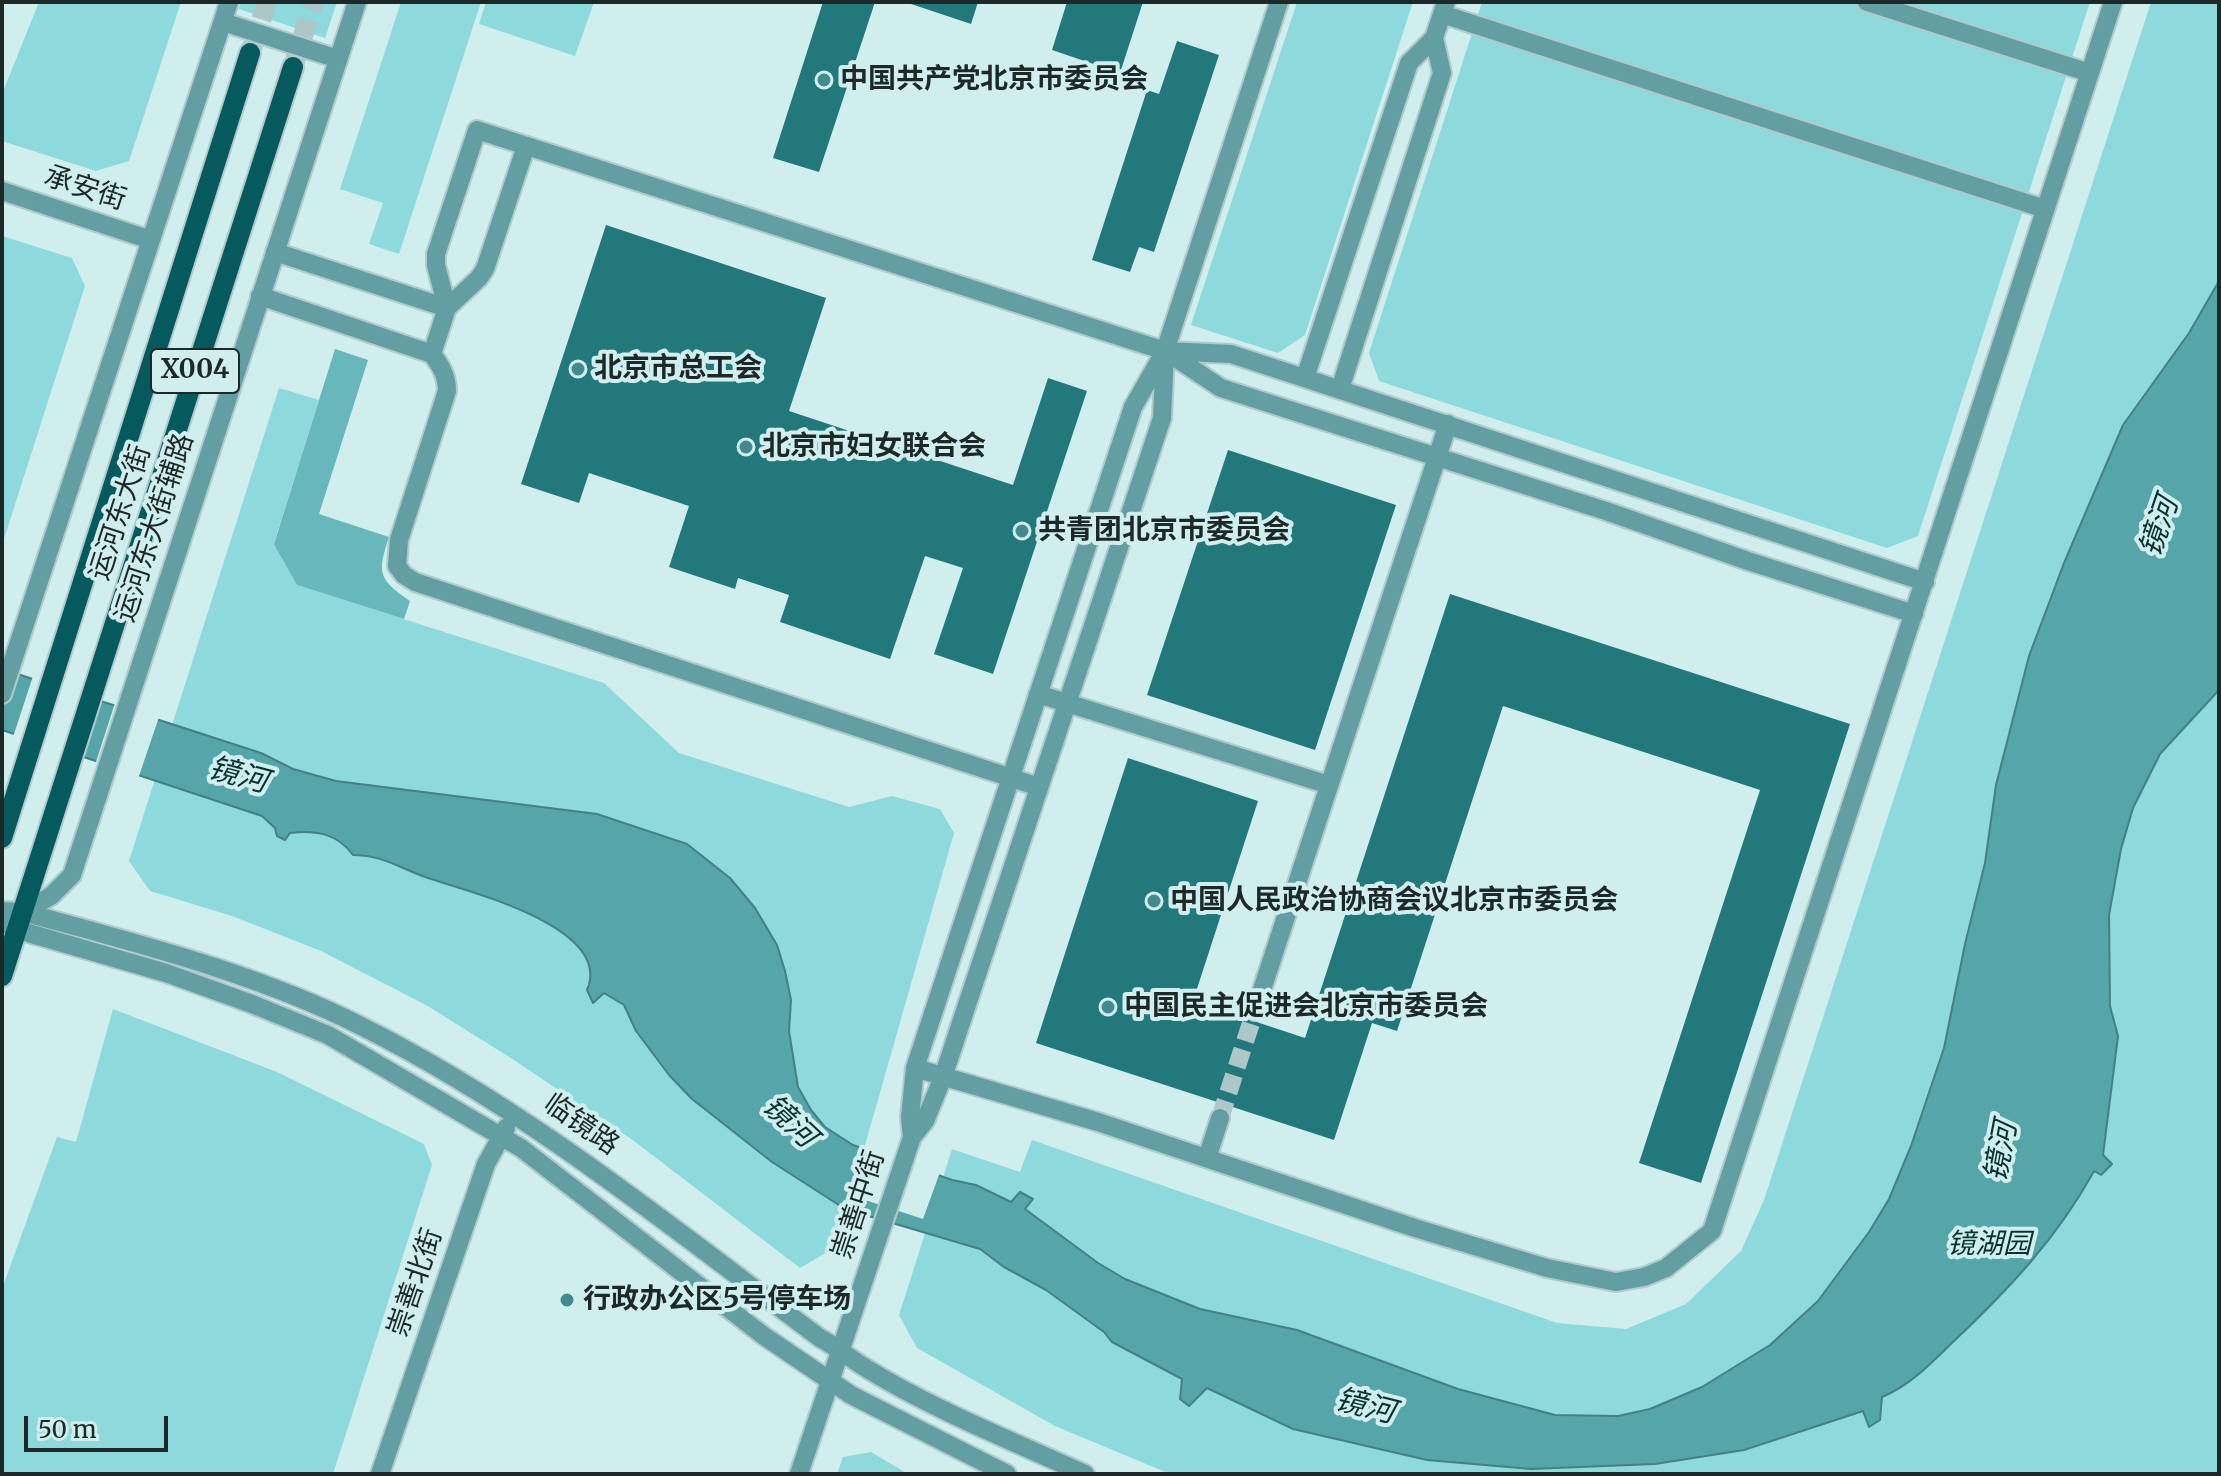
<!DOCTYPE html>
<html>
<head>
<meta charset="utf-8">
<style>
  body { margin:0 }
  #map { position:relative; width:2221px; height:1476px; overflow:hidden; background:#d1eeef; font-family:Merriweather,serif }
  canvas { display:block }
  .frame { position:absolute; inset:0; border:4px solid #1d2828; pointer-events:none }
  .scale { position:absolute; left:24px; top:1416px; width:144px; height:36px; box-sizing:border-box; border:4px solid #1d2828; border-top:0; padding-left:10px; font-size:24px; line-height:28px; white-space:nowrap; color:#1d2828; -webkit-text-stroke:6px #d1eeef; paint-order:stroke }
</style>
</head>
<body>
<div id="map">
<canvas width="2221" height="1476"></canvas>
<div class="frame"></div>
<div class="scale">50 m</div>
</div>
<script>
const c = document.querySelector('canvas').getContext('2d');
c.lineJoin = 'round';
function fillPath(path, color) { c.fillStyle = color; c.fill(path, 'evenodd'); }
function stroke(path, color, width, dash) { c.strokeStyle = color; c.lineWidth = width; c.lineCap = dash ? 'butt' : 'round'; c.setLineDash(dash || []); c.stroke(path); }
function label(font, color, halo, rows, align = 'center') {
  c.font = font + ' Merriweather,"Noto Sans SC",serif'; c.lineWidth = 8; c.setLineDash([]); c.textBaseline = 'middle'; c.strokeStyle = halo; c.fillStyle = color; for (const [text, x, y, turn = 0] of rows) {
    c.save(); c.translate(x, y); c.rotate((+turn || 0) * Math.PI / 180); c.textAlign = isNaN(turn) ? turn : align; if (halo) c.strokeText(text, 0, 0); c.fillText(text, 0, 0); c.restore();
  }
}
const green = new Path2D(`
  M 39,2 L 181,2 L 129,161 L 96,171 L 2,141 L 2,94 Z
  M 241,2 L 337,2 L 325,38 L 239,9 Z
  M 401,2 L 481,2 L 399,254 L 369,244 L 383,203 L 340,189 Z
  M 486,2 L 594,2 L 575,56 L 479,24 Z
  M 1297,2 L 1413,2 L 1305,335 L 1278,353 L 1191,325 Z
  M 1482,2 L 2090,2 L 1918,536 L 1887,548 L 1379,381 L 1369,353 Z
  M 2151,2 L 2219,2 L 2219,1474 L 1170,1474 L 1055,1426 L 917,1348 L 899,1315 L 952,1149 L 1020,1172 L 1032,1140 L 1557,1323 L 1626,1329 L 1686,1304 L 1741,1251 L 1764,1200 Z
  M 2,236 L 72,258 L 85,286 L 2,545 Z
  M 279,388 L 319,400 L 274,543 L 297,585 L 604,683 L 679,753 L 849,807 L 892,796 L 940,809 L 954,833 L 836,1247 L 800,1268 L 634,1141 L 514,1060 L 426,1005 L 321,951 L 232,916 L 150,891 L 129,861 Z
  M 113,1009 L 277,1072 L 424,1144 L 432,1165 L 333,1474 L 2,1474 L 2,1289 L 57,1137 L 76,1142 Z
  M 871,1452 L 908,1474 L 837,1474 L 843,1457 Z`);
const forest = new Path2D(`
  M 335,349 L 368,360 L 319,514 L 389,537 C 377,573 378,579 410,601 L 404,619 L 297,585 L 274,544 Z`);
const water = new Path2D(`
  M 2219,281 L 2219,690 L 2160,754 L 2133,808 L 2121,849 L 2109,915 L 2110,1006 L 2118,1036 L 2103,1155 L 2112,1164 L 2101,1175 L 2094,1171 C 2058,1237 2009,1289 1954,1341 C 1932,1362 1911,1385 1882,1397 L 1880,1420 L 1869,1427 L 1863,1411 L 1744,1450 L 1655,1464 L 1531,1469 L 1427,1460 L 1293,1429 L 1207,1388 L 1189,1406 L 1180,1399 L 1182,1379 L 1112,1342 L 1104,1332 L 1046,1290 L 1004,1267 L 980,1249 L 845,1209 L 772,1162 L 692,1099 L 669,1075 L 636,1031 L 624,1005 L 604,993 L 593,1003 L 587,990 C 614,927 469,892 428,878 C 401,869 383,855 353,855 C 337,833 315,830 290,833 L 285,840 L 277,836 L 275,828 L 262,816 L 2,730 L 2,669 L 261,753 L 293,769 L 336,781 L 597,814 L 687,844 L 730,878 L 755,908 L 777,945 L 785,971 L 791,1000 L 789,1031 L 798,1087 L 811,1110 L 825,1127 L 853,1145 L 952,1180 L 976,1185 L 1011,1202 L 1020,1192 L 1033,1199 L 1025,1209 L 1098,1263 L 1125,1279 L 1200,1309 L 1297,1330 L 1458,1389 L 1555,1415 L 1618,1416 L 1650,1409 L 1702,1387 L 1770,1345 L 1818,1301 L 1869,1232 L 1889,1199 L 1911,1146 L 1944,1048 L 1965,944 L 1985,863 L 1996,785 L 2029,656 L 2064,563 L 2123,425 L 2189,333 Z`);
const pier = new Path2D(`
  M 33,676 L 102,698 L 82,760 L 13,737 Z
  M 115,703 L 159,717 L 138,779 L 95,765 Z
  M 871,1147 L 940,1172 L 923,1219 L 856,1197 Z`);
const building = new Path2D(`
  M 823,2 L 875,2 L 819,172 L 773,158 Z
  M 905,2 L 978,2 L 971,24 Z
  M 1067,2 L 1143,2 L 1120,73 L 1052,50 Z
  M 1177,41 L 1219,55 L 1154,252 L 1139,247 L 1130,272 L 1092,260 L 1147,90 L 1159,94 Z
  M 606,225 L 826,298 L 789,411 L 1013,485 L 1048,378 L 1087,391 L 993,674 L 934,654 L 963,568 L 925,556 L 890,659 L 780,622 L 789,595 L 738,578 L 735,589 L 669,567 L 689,506 L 589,473 L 579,503 L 521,484 Z
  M 1228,450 L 1396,505 L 1315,750 L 1147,695 Z
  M 1450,594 L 1850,724 L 1701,1183 L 1639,1163 L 1760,790 L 1503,706 L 1397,1031 L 1372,1023 L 1334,1140 L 1036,1043 L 1128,758 L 1258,801 L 1193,1001 L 1305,1038 Z`);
const minorTunnel = new Path2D(`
  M 1220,1118 L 1255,1011`);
const majorTunnel = new Path2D(`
  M 252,48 L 267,2
  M 293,67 L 314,2`);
const minor = new Path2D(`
  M 1867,2 L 2090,73
  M 1442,14 L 2045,209
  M 223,22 L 338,59
  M 2,191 L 151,240
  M 275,252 L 447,308
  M 260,296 L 432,354 C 441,366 447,376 447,391 L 399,540 L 397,566 L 404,575 L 415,582 L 1039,787
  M 447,308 L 436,265 L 436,254 L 477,130 L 1165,351 L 1231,354 L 1925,582
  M 1167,352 L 1221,388 L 1606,511 L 1748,561 L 1914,614
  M 432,354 L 447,308 L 479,278 L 485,269 L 526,146
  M 1305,378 L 1409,63 L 1434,38 L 1446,2
  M 1340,389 L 1442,73 L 1434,38
  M 2,694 L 229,2
  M 1038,694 L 1329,785
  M 2,911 L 23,912 C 135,943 256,973 361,1026 C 527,1109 671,1227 820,1338 C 835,1346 847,1356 861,1365 C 929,1408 1012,1441 1085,1474
  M 23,912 L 51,896 L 72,875 L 357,2
  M 2,922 L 18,930 L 166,973 L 252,1004 L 328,1035 L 521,1148 L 764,1336 L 851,1395 L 1007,1474
  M 1255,1011 L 1448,424
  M 915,1068 L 1098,1122 L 1415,1228 L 1547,1268 L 1616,1282 L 1644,1277 L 1666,1268 L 1712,1231 L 2113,2
  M 912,1137 L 910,1117 L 915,1068 L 1133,407 L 1165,351 L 1279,2
  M 1207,1158 L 1220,1118
  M 380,1474 L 486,1164 L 506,1128
  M 799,1474 L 912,1137 L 925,1121 L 943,1077 L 1162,418 L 1165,353`);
const major = new Path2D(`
  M 2,838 L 250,53
  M 2,976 L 293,67`);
const markers = [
  [824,80,8,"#428a8d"],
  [578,369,8,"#428a8d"],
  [746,447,8,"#428a8d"],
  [1022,531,8,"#428a8d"],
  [1154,901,8,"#428a8d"],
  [1108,1007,8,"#428a8d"],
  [567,1300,8,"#428a8d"]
];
const shields = [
  [195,371,88]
];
const shieldNames = [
  ["X004",195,371]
];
const poiNames = [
  ["中国共产党北京市委员会",840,80],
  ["北京市总工会",594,369],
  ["北京市妇女联合会",762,447],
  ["共青团北京市委员会",1038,531],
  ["中国人民政治协商会议北京市委员会",1170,901],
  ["中国民主促进会北京市委员会",1124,1007],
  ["行政办公区5号停车场",583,1300]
];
const streetNames = [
  ["承安街",85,189,18],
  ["运河东大街",121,513,-72],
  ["运河东大街辅路",155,528,-72],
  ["临镜路",581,1125,35],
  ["崇善中街",859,1205,-72],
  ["崇善北街",416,1283,-71]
];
const parkNames = [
  ["镜湖园",1989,1245]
];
const waterNames = [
  ["镜河",2160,527,-71],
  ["镜河",238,776,15],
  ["镜河",789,1122,43],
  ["镜河",2002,1152,-79],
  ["镜河",1365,1407,14]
];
fillPath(green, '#8dd9dc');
fillPath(forest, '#68b7bb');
fillPath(water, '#56a5a9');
stroke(water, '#458082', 2);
fillPath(pier, '#d1eeef');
fillPath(building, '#23787c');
stroke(minorTunnel, '#adc6c7', 18, [18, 9]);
stroke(majorTunnel, '#adc6c7', 20, [20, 10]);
stroke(minor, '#b1cacb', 22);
stroke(major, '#b1cacb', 24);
stroke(minor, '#639fa2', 18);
stroke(major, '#065a5d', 20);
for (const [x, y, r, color] of markers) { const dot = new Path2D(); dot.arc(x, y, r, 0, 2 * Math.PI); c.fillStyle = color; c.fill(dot); stroke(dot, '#d1eeef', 3); }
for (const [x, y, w] of shields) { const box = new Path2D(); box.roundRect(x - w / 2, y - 22, w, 44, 6); c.fillStyle = '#d1eeef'; c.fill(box); stroke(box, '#1d2828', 2); }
label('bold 26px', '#1d2828', null, shieldNames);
label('bold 28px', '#1d2828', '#d1eeef', poiNames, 'left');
label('28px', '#1d2828', '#d1eeef', streetNames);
label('italic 28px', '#083132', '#d1eeef', parkNames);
label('italic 30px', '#0a3334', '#d1eeef', waterNames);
</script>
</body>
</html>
